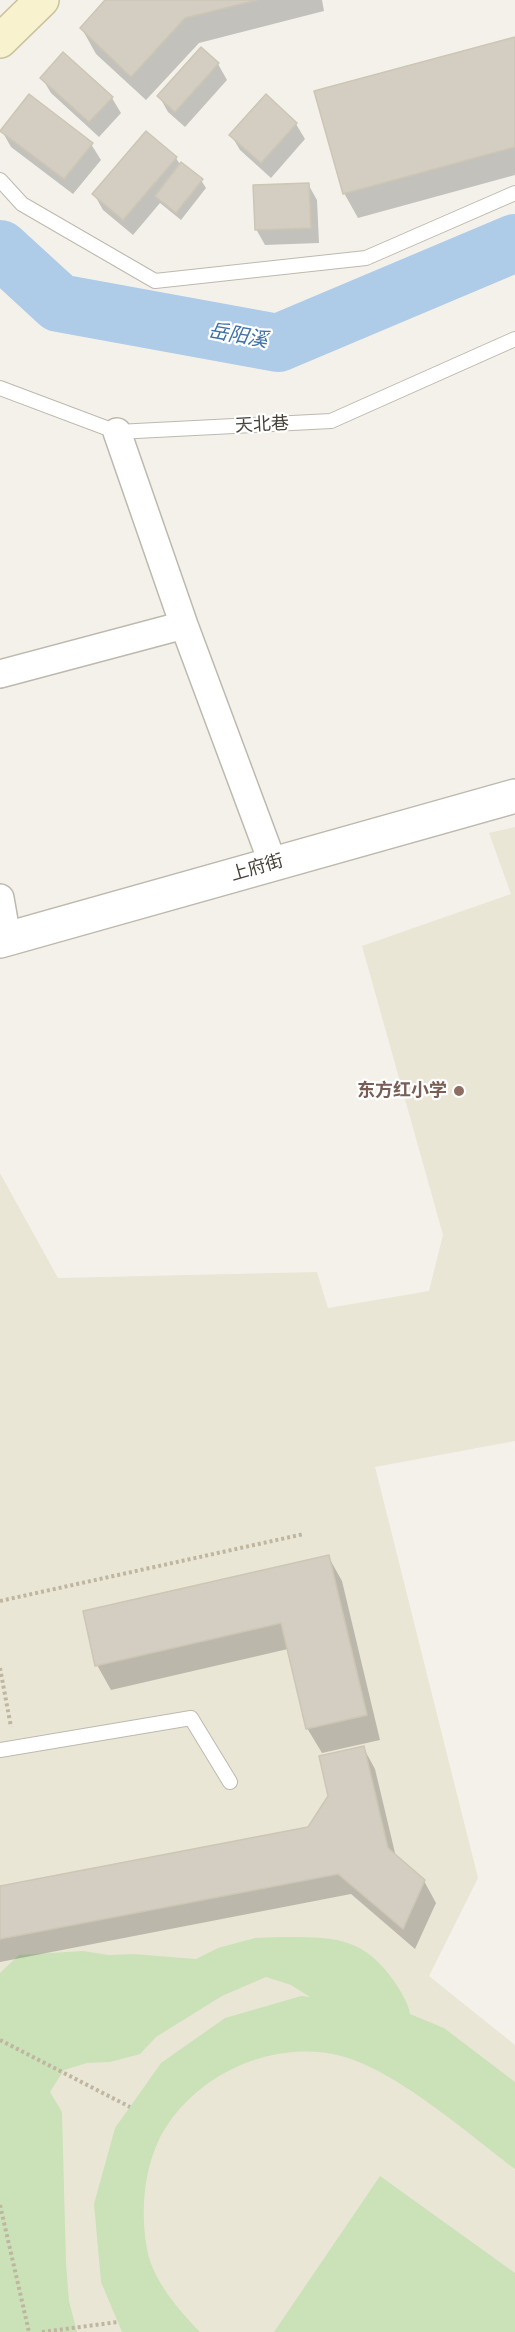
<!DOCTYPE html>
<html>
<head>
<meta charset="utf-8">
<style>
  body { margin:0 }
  canvas { display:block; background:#f3f1ea }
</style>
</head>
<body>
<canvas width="515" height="2332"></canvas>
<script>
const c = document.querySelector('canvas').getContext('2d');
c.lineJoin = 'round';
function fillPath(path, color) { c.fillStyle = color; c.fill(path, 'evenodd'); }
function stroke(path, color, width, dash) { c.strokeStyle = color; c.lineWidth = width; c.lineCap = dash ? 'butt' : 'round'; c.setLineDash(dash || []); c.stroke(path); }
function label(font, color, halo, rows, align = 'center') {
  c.font = font + ' "PT Sans Narrow","Noto Sans SC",sans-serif'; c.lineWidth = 4.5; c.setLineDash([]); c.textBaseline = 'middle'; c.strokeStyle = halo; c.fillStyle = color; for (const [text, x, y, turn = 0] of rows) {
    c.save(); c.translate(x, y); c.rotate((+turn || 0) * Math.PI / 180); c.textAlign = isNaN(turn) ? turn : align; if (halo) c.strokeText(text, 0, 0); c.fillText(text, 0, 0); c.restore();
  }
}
const education = new Path2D(`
  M 515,827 L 515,1441 L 375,1467 L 478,1878 L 429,1976 L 515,2045 L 515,2332 L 0,2332 L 0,1173 L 58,1278 L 317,1272 L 328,1308 L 429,1291 L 443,1235 L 362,946 L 511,894 L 489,833 Z`);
const green = new Path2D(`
  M 279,1937 C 331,1937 362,1935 394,1981 C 400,1990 409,2004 410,2014 L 444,2028 L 515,2082 L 515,2169 C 468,2134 396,2070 341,2056 C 271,2038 189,2077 158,2142 C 143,2175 141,2214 147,2249 C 153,2281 178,2309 200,2332 L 122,2332 L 101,2282 L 94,2204 L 115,2128 L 161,2063 L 225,2018 L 301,1996 L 310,1997 L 291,1985 L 266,1977 L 222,1996 L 156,2037 L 140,2054 L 110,2062 L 87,2063 L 64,2070 L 50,2092 L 62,2112 L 66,2263 L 69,2301 L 77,2332 L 0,2332 L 0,1973 L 19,1955 L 83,1951 L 109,1955 L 134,1954 L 196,1959 L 218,1948 L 255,1938 Z
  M 380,2176 L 515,2273 L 515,2332 L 274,2332 Z`);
const shadow = new Path2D(`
  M 107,0 L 322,0 L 324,11 L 199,43 L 146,100 L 96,54 L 82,29 Z
  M 515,38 L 515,175 L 358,218 L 344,193 Z
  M 201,49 L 218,64 L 227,80 L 185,127 L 168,112 L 159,96 Z
  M 42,78 L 112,98 L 121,113 L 99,137 L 51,93 Z
  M 296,124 L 305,139 L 271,178 L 240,150 L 231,135 Z
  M 2,131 L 91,144 L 101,160 L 73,194 L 11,147 Z
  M 176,158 L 181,166 L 201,180 L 206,188 L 181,220 L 160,203 L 133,235 L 103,210 L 94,194 Z
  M 308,184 L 317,200 L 319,243 L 265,245 L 256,229 Z
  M 328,1556 L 342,1581 L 380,1740 L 322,1753 L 307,1728 L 288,1649 L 111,1690 L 97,1665 Z
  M 363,1747 L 375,1769 L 396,1857 L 424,1881 L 436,1903 L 415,1949 L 351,1894 L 0,1962 L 0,1888 L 309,1828 Z`);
const river = new Path2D(`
  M 0,249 L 59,303 L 278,343 L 515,243`);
const building = new Path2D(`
  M 105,0 L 257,0 L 185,18 L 131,77 L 80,28 Z
  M 515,37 L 515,147 L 343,194 L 314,91 Z
  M 201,47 L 219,63 L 175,112 L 157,96 Z
  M 63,52 L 113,97 L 89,122 L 40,78 Z
  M 29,94 L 93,143 L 64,179 L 0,131 Z
  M 266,94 L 297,123 L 261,163 L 229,135 Z
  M 146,131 L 177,157 L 123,220 L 92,194 Z
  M 181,162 L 203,179 L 176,213 L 155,196 Z
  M 309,183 L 311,228 L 255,230 L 253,185 Z
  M 329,1555 L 367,1715 L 306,1729 L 281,1623 L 95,1666 L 83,1611 Z
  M 364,1746 L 388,1848 L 425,1880 L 403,1929 L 338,1874 L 0,1939 L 0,1886 L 308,1827 L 328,1796 L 319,1756 Z`);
const path = new Path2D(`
  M 0,1601 L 304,1534
  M 0,1668 L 11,1727
  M 0,2040 L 130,2107
  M 0,2205 L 29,2332
  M 42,2332 L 118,2322`);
const service = new Path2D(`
  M 0,180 L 22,204 L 155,281 L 366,258 L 515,193
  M 0,388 L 117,432 L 331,421 L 515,339
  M 0,1750 L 191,1718 L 230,1782`);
const minor = new Path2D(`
  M 117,432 L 184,625 L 273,864
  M 0,674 L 184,625
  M 0,898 L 7,938`);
const tertiary = new Path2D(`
  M 0,941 L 515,796`);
const secondary = new Path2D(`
  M 0,41 L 42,0`);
const markers = [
  [459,1091,6,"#8d6e63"]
];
const streetNames = [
  ["天北巷",262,425,-3],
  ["上府街",257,868,-16]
];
const educationNames = [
  ["东方红小学",447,1091]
];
const waterNames = [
  ["岳阳溪",238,336,10]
];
fillPath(education, '#eae6d6');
fillPath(green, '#cbe2b8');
fillPath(shadow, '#0003');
stroke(river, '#aecbe8', 58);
fillPath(building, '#d3cec1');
stroke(building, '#cdc6b5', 1.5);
stroke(service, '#beb9ae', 16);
stroke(minor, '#beb9ae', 30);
stroke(tertiary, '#beb9ae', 36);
stroke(secondary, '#cac39d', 36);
stroke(path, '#beb6a0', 4, [3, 3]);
stroke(service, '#fff', 14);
stroke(minor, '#fff', 27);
stroke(tertiary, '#fff', 33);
stroke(secondary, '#f9f2cf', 33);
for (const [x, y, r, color] of markers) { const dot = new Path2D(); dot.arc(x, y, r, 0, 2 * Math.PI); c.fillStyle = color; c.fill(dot); stroke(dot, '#fff', 2); }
label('18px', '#464239', '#fff', streetNames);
label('bold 18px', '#785e54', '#fff', educationNames, 'right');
label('italic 20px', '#3e71a6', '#fff', waterNames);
</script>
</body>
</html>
